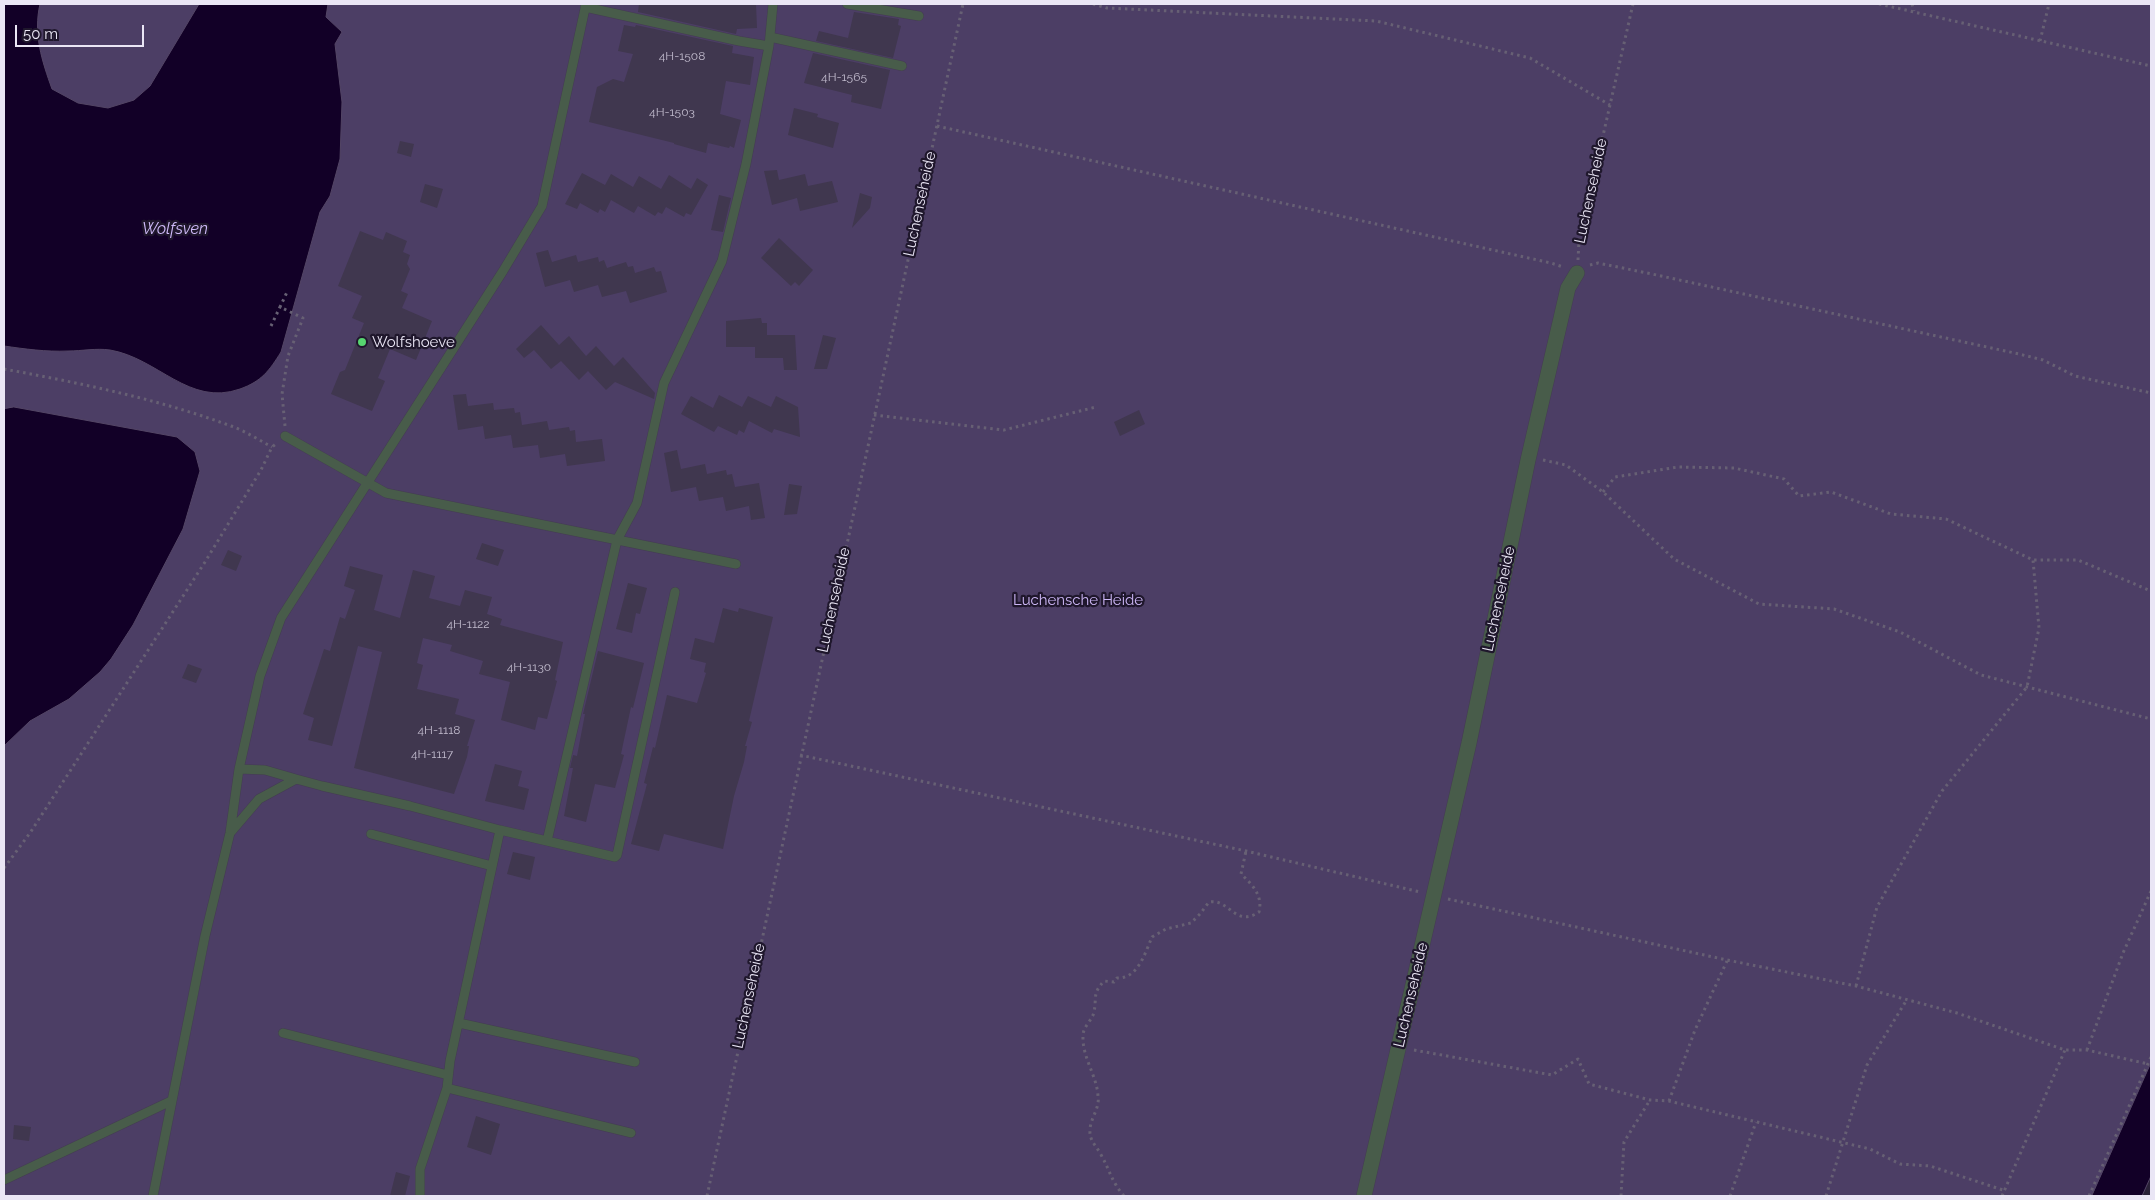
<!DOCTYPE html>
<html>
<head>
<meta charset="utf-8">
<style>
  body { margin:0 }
  #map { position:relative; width:2155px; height:1200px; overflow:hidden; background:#292137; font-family:Raleway,sans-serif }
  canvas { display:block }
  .frame { position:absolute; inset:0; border:5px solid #eae6f5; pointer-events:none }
  .scale { position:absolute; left:15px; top:25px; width:129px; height:22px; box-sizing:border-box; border:2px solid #eae6f5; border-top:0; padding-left:6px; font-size:15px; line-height:18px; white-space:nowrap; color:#eae6f5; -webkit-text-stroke:4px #1f172c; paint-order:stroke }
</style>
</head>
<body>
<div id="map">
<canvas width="2155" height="1200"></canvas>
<div class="frame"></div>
<div class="scale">50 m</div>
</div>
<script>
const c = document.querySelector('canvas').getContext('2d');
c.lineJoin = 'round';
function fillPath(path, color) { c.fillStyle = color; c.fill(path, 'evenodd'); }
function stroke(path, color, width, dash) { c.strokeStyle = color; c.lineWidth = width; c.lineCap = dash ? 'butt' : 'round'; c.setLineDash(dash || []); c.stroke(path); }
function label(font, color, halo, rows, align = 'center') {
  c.font = font + ' Raleway,sans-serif'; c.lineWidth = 4.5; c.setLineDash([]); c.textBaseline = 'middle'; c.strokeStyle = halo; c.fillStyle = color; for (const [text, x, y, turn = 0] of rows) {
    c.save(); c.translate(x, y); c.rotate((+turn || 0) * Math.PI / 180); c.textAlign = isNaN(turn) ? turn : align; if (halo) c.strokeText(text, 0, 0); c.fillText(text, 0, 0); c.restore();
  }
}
const green = new Path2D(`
  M 4,4 L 2151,4 L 2151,1063 L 2092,1196 L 4,1196 Z`);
const water = new Path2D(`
  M 4,4 L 40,4 C 33,34 42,61 52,89 L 78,103 L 108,108 L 134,100 L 150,86 L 199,4 L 328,4 L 326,17 L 342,32 L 335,44 L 342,102 L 340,159 L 330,196 L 320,212 L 281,352 C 269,371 262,381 240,389 C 189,407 158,358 110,350 C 96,348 82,351 68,351 C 46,352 25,349 4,346 Z
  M 14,407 L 177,437 L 195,452 L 200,471 L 183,529 L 133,625 L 111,659 L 100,672 L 69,699 L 30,721 L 4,746 L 4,409 Z
  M 2151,1063 L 2151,1176 L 2142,1196 L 2092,1196 Z`);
const building = new Path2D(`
  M 639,4 L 756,4 L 757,28 L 737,29 L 736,34 L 638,12 Z
  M 854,12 L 899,19 L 898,25 L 901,26 L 893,58 L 816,41 L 819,31 L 848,38 Z
  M 624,25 L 635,27 L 636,25 L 733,46 L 732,53 L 754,57 L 750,85 L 726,81 L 720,114 L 741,120 L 734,148 L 730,146 L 729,148 L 708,143 L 706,153 L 674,144 L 674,143 L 589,122 L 597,87 L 613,79 L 624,82 L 633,54 L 618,51 Z
  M 813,53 L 890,70 L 881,109 L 851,102 L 852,95 L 804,83 Z
  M 794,108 L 818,114 L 817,117 L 839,123 L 833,148 L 788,135 Z
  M 400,141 L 414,144 L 411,157 L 397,153 Z
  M 777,170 L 779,180 L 805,174 L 808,186 L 832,181 L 838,202 L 800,211 L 797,198 L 772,205 L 764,171 Z
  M 582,173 L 605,185 L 611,174 L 633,187 L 639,176 L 661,189 L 669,175 L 691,189 L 697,178 L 708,185 L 691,215 L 686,213 L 684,217 L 666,207 L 662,214 L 658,212 L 655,216 L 638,206 L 634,213 L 611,200 L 605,212 L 600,209 L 598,213 L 580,203 L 577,209 L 565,204 Z
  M 425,184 L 443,189 L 437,208 L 420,202 Z
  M 860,193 L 872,197 L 870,208 L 852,228 Z
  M 719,195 L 731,198 L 723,232 L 711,230 Z
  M 360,231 L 383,240 L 386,232 L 407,241 L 403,252 L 410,255 L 407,264 L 410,269 L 401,291 L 408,294 L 402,308 L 432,321 L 416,360 L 390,349 L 378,378 L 385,381 L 372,411 L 331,394 L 340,372 L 345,370 L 364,323 L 352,318 L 362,296 L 338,286 Z
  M 779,238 L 813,270 L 799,286 L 795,282 L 791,286 L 761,258 Z
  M 548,250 L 552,262 L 576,255 L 578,262 L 598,257 L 599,262 L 604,260 L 607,268 L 626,262 L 628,267 L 633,266 L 635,273 L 654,267 L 656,272 L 661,271 L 667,292 L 630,303 L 626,291 L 602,297 L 598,285 L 574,292 L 570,280 L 545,287 L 536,253 Z
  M 761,318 L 762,323 L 767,323 L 767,335 L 795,335 L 797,370 L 784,370 L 783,358 L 755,358 L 755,347 L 726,347 L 726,321 Z
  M 541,325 L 559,345 L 569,336 L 586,356 L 596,346 L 614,366 L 623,357 L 655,393 L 654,399 L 615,382 L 606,390 L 588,371 L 579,380 L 561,361 L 551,369 L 534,350 L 524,358 L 516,349 Z
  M 823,335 L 836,338 L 827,369 L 814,369 Z
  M 466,394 L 468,406 L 493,403 L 494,410 L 514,408 L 515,413 L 520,412 L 522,425 L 547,421 L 549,430 L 569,427 L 570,431 L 575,430 L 576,442 L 602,439 L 605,461 L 567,466 L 565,454 L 540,458 L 538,445 L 513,448 L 511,435 L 485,439 L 483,426 L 458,430 L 453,395 Z
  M 719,395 L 742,407 L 748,396 L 771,407 L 776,396 L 798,407 L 800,437 L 774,429 L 772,433 L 749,421 L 744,433 L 739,430 L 737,435 L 718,426 L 714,432 L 681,414 L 691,396 L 713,408 Z
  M 1139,410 L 1145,424 L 1120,436 L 1114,422 Z
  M 677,450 L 681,469 L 705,464 L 707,474 L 726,470 L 727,475 L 732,474 L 735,487 L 759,483 L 765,518 L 751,520 L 749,506 L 726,511 L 723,497 L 699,501 L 696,487 L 671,492 L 664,453 Z
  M 789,484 L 802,486 L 797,514 L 784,515 Z
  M 482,543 L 504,550 L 498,566 L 476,559 Z
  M 228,550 L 242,556 L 236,571 L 221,565 Z
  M 350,566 L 383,575 L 374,610 L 400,618 L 413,570 L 435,576 L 429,598 L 460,606 L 465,590 L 492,597 L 487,614 L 502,619 L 500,625 L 563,642 L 555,680 L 557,681 L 547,719 L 538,717 L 535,730 L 501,720 L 510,682 L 479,674 L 483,661 L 450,651 L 452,645 L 423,638 L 417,663 L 423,665 L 417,689 L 459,699 L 455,714 L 475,720 L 467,746 L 469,746 L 467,757 L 454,794 L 354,768 L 382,652 L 358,646 L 332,746 L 308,740 L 314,718 L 303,714 L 324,649 L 330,651 L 340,617 L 345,619 L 355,590 L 344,586 Z
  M 628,583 L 647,588 L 640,614 L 636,613 L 632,633 L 616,629 Z
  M 723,608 L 738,612 L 739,608 L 773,617 L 749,721 L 752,722 L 745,746 L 747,746 L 744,762 L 734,796 L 723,849 L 664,834 L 659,851 L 631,844 L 647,784 L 644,783 L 653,747 L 655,748 L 667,695 L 697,703 L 706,673 L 704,672 L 706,663 L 690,659 L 695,638 L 714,643 Z
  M 598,651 L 644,663 L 633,708 L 631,707 L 621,754 L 624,755 L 615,788 L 595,784 L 586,822 L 564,816 L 573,768 L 570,768 L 573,755 L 577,756 L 585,714 L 583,714 Z
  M 188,664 L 202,669 L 196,683 L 182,678 Z
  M 495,764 L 522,771 L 518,786 L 529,789 L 524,810 L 485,801 Z
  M 513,852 L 535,857 L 530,880 L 507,874 Z
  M 476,1116 L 500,1124 L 491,1155 L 467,1147 Z
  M 14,1125 L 31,1127 L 29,1141 L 13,1139 Z
  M 396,1172 L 410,1176 L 405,1196 L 390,1196 Z`);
const path = new Path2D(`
  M 1093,4 L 1107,8 L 1376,21 L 1530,58 L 1610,105
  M 1879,4 L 2151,66
  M 1912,4 L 1914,11
  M 2040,41 L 2049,4
  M 937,126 L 1551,263 L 1563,267
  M 1578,260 L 1579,241 L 1633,4
  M 1590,265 L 1598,263 L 1652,274 L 2019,354 L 2043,360 L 2075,376 L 2151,393
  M 271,326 L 280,307
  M 4,369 C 80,383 158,399 231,426 C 245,431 259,440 272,447
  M 874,415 L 1004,430 L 1096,407
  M 285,426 L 282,394 L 288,356 L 303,318 L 280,307 L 288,290
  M 1543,460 L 1566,465 L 1603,492 L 1674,559 L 1759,604 L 1834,609 L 1900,632 L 1981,675 L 2151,719
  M 1603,492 L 1615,477 L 1678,467 L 1734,468 L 1784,479 L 1799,496 L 1831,492 L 1891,514 L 1946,519 L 2033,560 L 2078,560 L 2151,591
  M 800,755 L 1246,851 L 1420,892
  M 4,868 L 30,833 L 205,562 L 261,470 L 272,447 L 277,443
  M 1448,899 L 1727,960 L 1856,986 L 1957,1013 L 2065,1050 L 2087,1050 L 2148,1064
  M 1856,986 L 1877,907 L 1942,791 L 2027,687 L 2039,628 L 2033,560
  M 1414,1050 L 1552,1075 L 1578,1059 L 1589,1084 L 1650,1100 L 1669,1101 L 1870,1149 L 1900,1164 L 1930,1166 L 2006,1191
  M 2087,1050 L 2123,953 L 2151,891
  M 1669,1101 L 1695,1030 L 1727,961
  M 707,1196 L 963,4
  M 1124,1196 C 1111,1181 1110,1170 1100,1153 C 1095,1144 1089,1140 1090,1129 C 1091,1117 1100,1108 1098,1096 C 1097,1076 1082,1057 1083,1036 C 1083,1026 1092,1021 1094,1012 C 1097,997 1092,994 1104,981 L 1114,982 L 1117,978 C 1138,979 1145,953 1152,937 L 1166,929 L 1191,923 L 1200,914 L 1209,902 C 1229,898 1235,928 1259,912 C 1263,896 1253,885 1241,874 L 1246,851
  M 1621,1196 L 1624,1142 L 1650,1100
  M 1730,1196 L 1756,1122
  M 1826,1196 L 1867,1065 L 1906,1001
  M 2002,1196 L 2065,1050
  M 2089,1196 L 2151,1057`);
const service = new Path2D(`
  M 847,4 L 919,16
  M 585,7 L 739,41 L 769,46
  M 770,37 L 902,66
  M 285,436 L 386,493 L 736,564
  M 239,769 L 265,770 L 296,779
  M 230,833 L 259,799 L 296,779 L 322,786 L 410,806 L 500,830
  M 371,834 L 492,866
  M 547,841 L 615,857 L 617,855 L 675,592
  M 459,1023 L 635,1062
  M 283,1033 L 448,1075
  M 447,1088 L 631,1133
  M 4,1180 L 171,1101
  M 153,1196 L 205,936 L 230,833 L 239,769 L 260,676 L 281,618 L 503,271 L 542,206 L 586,4
  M 420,1196 L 420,1169 L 447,1088 L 450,1061 L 500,830 L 547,841 L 617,540 L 637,503 L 664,383 L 722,261 L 746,164 L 769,46 L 773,4`);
const minor = new Path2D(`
  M 1364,1196 L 1469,743 L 1528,460 L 1568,288 L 1577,273`);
const markers = [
  [362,342,5,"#57d570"]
];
const numberNames = [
  ["4H-1508",682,56],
  ["4H-1565",844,77],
  ["4H-1503",672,112],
  ["4H-1122",468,624],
  ["4H-1130",529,667],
  ["4H-1118",439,730],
  ["4H-1117",432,754]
];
const streetNames = [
  ["Luchenseheide",1591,191,-78],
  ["Luchenseheide",920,204,-78],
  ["Luchenseheide",1499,599,-78],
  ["Luchenseheide",834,600,-78],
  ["Luchenseheide",1411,995,-77],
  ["Luchenseheide",749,996,-78]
];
const poiNames = [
  ["Wolfshoeve",372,342]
];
const parkNames = [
  ["Luchensche Heide",1078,600]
];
const waterNames = [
  ["Wolfsven",175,229]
];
fillPath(green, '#4c3e65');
fillPath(water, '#120027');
stroke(water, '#534565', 1);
fillPath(building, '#40374f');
stroke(service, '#443d52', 10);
stroke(minor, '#443d52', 16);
stroke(path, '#676074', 3, [2.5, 4]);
stroke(service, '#485c4a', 9);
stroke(minor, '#485c4a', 15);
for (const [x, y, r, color] of markers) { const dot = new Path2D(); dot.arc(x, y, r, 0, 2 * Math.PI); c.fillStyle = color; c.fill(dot); stroke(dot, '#1f172c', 2); }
label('12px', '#c0bacc', null, numberNames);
label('15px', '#eae6f5', '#1f172c', streetNames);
label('15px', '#eae6f5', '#1f172c', poiNames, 'left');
label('15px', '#ccb6f5', '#1f172c', parkNames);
label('italic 16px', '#cfbaf9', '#1f172c', waterNames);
</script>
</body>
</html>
